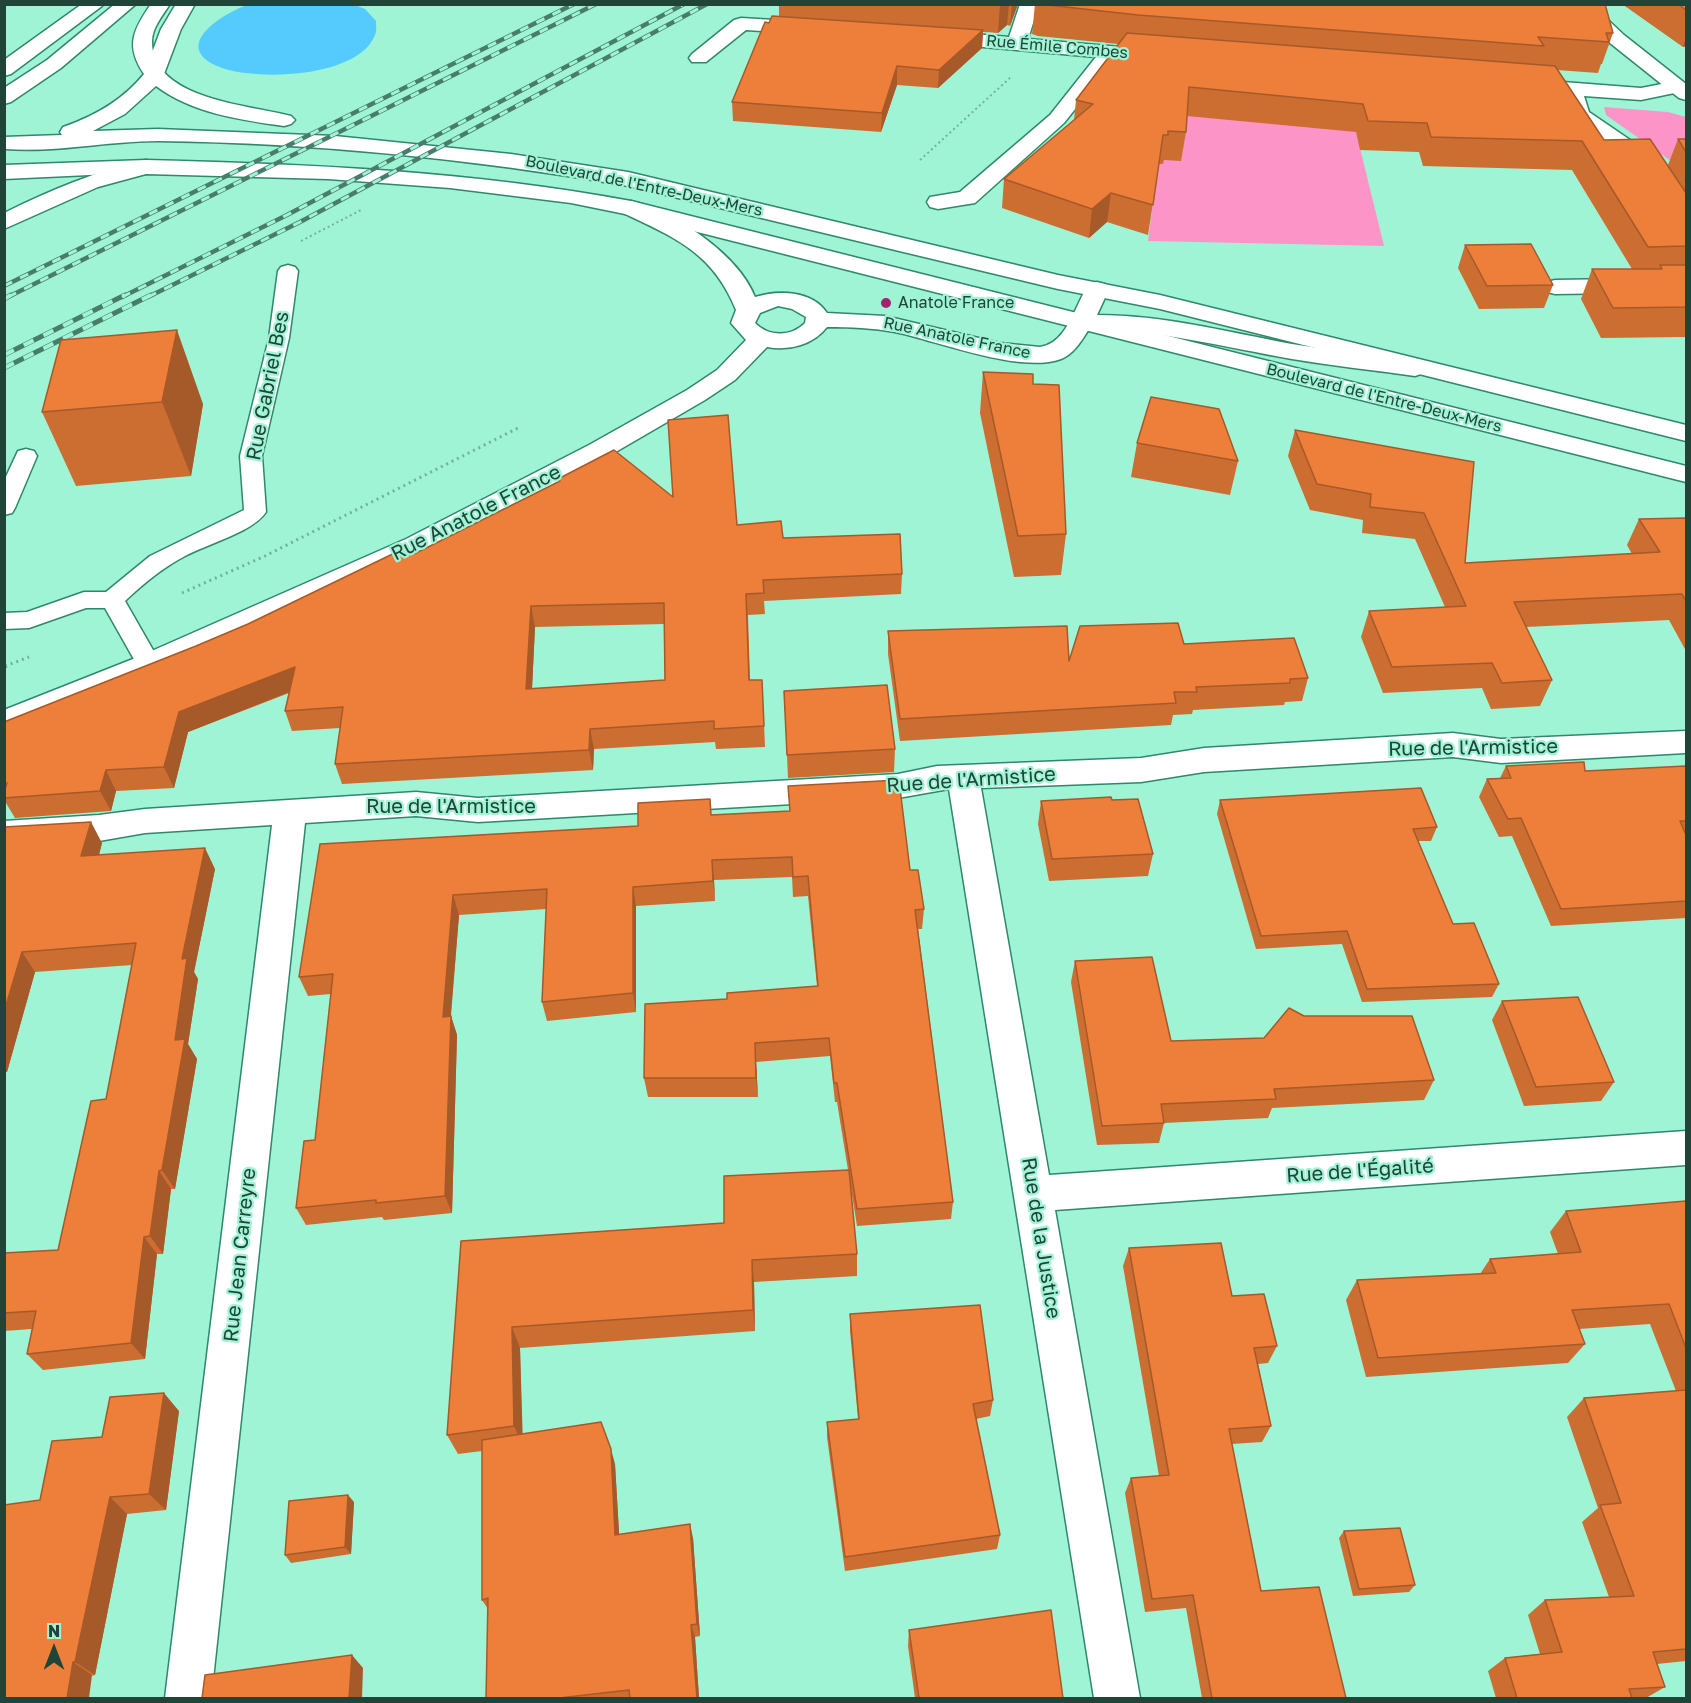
<!DOCTYPE html>
<html>
<head>
<meta charset="utf-8">
<style>
  body { margin:0 }
  #map { position:relative; width:1691px; height:1703px; overflow:hidden; background:#9ff4d6; font-family:"Golos Text",sans-serif }
  canvas { display:block }
  .frame { position:absolute; inset:0; border:6px solid #204438; pointer-events:none }
  .north { position:absolute; left:24px; top:1619px; width:60px; height:60px; -webkit-text-stroke:4px #9ff4d6; paint-order:stroke; rotate:0deg; font-size:16px; font-weight:700; line-height:24px; text-align:center; color:#204438 }
  .north::after { content:''; display:block; margin:auto; width:21px; height:27px; background:#204438; clip-path:polygon(50% 0,100% 100%,50% 72%,0 100%) }
</style>
</head>
<body>
<div id="map">
<canvas width="1691" height="1703"></canvas>
<div class="frame"></div>
<div class="north">N</div>
</div>
<script>
const c = document.querySelector('canvas').getContext('2d');
c.lineJoin = 'round';
function fillPath(path, color) { c.fillStyle = color; c.fill(path, 'evenodd'); }
function stroke(path, color, width, dash) { c.strokeStyle = color; c.lineWidth = width; c.lineCap = dash ? 'butt' : 'round'; c.setLineDash(dash || []); c.stroke(path); }
function label(font, color, halo, rows, align = 'center') {
  c.font = font + ' "Golos Text",sans-serif'; c.lineWidth = 4.5; c.setLineDash([]); c.textBaseline = 'middle'; c.strokeStyle = halo; c.fillStyle = color; for (const [text, x, y, turn = 0] of rows) {
    c.save(); c.translate(x, y); c.rotate((+turn || 0) * Math.PI / 180); c.textAlign = isNaN(turn) ? turn : align; if (halo) c.strokeText(text, 0, 0); c.fillText(text, 0, 0); c.restore();
  }
}
const green = new Path2D(`
  M 1170,73 L 1348,99 L 1384,246 L 1148,241 L 1158,164 L 1163,164 Z
  M 1604,107 L 1668,112 L 1686,117 L 1686,156 L 1671,161 L 1606,115 Z`);
const water = new Path2D(`
  M 250,4 L 355,5 L 365,9 L 376,21 C 376,25 377,31 375,35 C 359,78 253,82 217,66 C 170,45 225,12 250,4 Z`);
const pathFar2 = new Path2D(`
  M 920,160 L 1011,77
  M 301,241 L 361,210`);
const pathFar1 = new Path2D(`
  M 182,593 L 265,556 L 518,428
  M 5,666 L 29,657`);
const path = new Path2D(`
  M 4,667 L 9,665`);
const lane = new Path2D(`
  M 288,265 L 295,267 L 298,271 L 289,338 L 262,456 L 266,512 C 253,532 207,544 185,556 C 162,568 143,584 125,601 L 161,664 L 158,670 L 149,673 L 140,670 L 105,608 L 86,608 L 29,628 L 4,629 L 4,613 L 27,612 L 84,592 L 106,592 L 150,556 L 244,510 L 240,456 L 269,338 L 278,271 L 281,267 Z
  M 26,449 L 34,451 L 37,456 L 15,508 L 12,513 L 4,515 L 4,481 L 18,451 Z`);
const street = new Path2D(`
  M 176,4 L 195,4 L 181,29 L 164,74 L 161,78 L 147,78 L 144,74 L 161,29 Z
  M 1020,4 L 1039,4 L 1028,39 L 1155,50 L 1162,52 L 1165,56 L 1162,60 L 1155,62 L 1115,59 L 1064,123 L 975,203 L 938,209 L 930,207 L 927,202 L 930,197 L 960,192 L 1050,115 L 1096,57 L 938,43 L 931,41 L 928,37 L 931,33 L 938,31 L 1009,37 Z
  M 741,18 L 809,22 L 816,24 L 819,28 L 816,32 L 809,34 L 746,30 L 706,62 L 692,62 L 689,58 L 692,54 L 734,20 Z
  M 1524,79 L 1641,88 L 1677,81 L 1684,83 L 1686,86 L 1684,91 L 1641,100 L 1584,96 L 1589,112 L 1658,159 L 1686,203 L 1686,227 L 1678,225 L 1642,168 L 1572,119 L 1563,94 L 1517,89 L 1514,85 L 1517,81 Z
  M 631,201 C 675,212 738,254 755,297 C 778,290 812,290 827,313 L 885,316 L 1000,343 L 1040,347 C 1068,343 1075,304 1089,284 L 1097,282 L 1105,284 L 1109,289 L 1097,315 C 1164,315 1227,332 1292,344 C 1333,351 1374,355 1415,360 L 1424,363 L 1428,368 L 1424,373 L 1415,376 C 1374,370 1333,366 1292,359 C 1224,347 1159,330 1089,329 C 1082,340 1074,354 1061,359 C 1020,374 938,341 895,332 C 873,328 850,327 827,327 C 813,345 789,351 767,347 L 735,380 L 705,400 L 607,457 L 426,553 L 160,671 L 4,734 L 4,710 L 138,657 L 406,539 L 589,445 L 687,390 L 717,370 L 746,340 L 731,323 L 736,310 C 713,253 676,238 623,213 L 620,208 L 623,203 ZM 778,306 L 792,309 L 806,317 L 805,323 C 791,337 769,337 755,323 L 760,313 Z
  M 1686,278 L 1686,292 L 1555,294 L 1547,292 L 1543,287 L 1547,282 L 1555,280 Z
  M 1686,731 L 1686,753 L 1501,763 L 1453,757 L 1204,772 L 1141,782 L 981,788 L 1049,1175 L 1686,1131 L 1686,1165 L 1055,1210 L 1140,1698 L 1094,1698 L 949,789 L 898,798 L 478,822 L 416,816 L 305,823 L 211,1698 L 165,1698 L 272,825 L 145,833 L 99,841 L 4,847 L 4,821 L 99,815 L 145,809 L 416,792 L 478,798 L 898,774 L 937,766 L 1141,758 L 1204,748 L 1453,733 L 1501,739 Z`);
const secondary = new Path2D(`
  M 1570,4 L 1591,4 L 1624,35 L 1686,84 L 1686,100 L 1679,98 L 1610,43 Z
  M 146,160 L 154,162 L 157,167 L 154,172 L 4,179 L 4,165 Z`);
const primary = new Path2D(`
  M 82,4 L 102,6 L 11,74 L 4,76 L 4,60 Z
  M 115,4 L 136,4 L 61,68 L 11,102 L 4,104 L 4,88 L 47,60 Z
  M 151,4 L 170,4 C 163,15 152,28 152,41 C 151,100 251,105 291,116 L 295,120 L 291,124 L 284,126 C 240,120 192,113 156,86 L 125,114 L 93,131 L 158,129 L 335,136 L 511,154 L 628,172 L 1058,275 L 1160,295 L 1686,425 L 1686,441 L 1160,309 L 1058,289 L 628,186 C 473,159 316,143 158,141 C 107,141 56,153 4,149 L 4,137 L 62,135 L 60,132 L 63,127 C 95,116 123,100 144,74 C 125,46 133,30 151,4 Z
  M 146,160 C 309,164 470,171 631,201 L 1686,466 L 1686,482 L 630,215 L 571,203 L 450,188 L 328,179 L 146,174 L 98,187 L 4,229 L 4,213 C 51,190 96,171 146,160 Z`);
const railFar1 = new Path2D(`
  M 4,286 L 574,4
  M 8,297 L 596,4
  M 122,297 L 287,215 L 684,4
  M 148,297 L 300,222 L 707,4`);
const rail = new Path2D(`
  M 4,299 L 11,295
  M 4,355 L 125,295
  M 4,368 L 151,295`);
const wall = new Path2D(`
  M 779,4 L 1018,4 L 1010,26 L 1007,25 L 998,33 L 983,32 L 982,48 L 938,88 L 897,85 L 881,132 L 733,121 L 732,102 L 769,23 L 779,16 Z
  M 1035,4 L 1605,4 L 1613,33 L 1602,64 L 1601,64 L 1598,73 L 1557,70 L 1604,140 L 1668,165 L 1678,139 L 1686,139 L 1686,337 L 1601,338 L 1581,299 L 1592,269 L 1632,269 L 1572,170 L 1423,166 L 1419,152 L 1360,150 L 1356,132 L 1187,116 L 1186,132 L 1181,161 L 1164,160 L 1163,164 L 1159,164 L 1148,235 L 1107,222 L 1089,238 L 1002,208 L 1004,179 L 1074,120 L 1076,100 L 1118,44 L 1038,36 L 1032,34 Z
  M 1622,4 L 1686,4 L 1686,46 L 1683,47 Z
  M 1465,245 L 1553,285 L 1544,308 L 1479,309 L 1458,268 Z
  M 61,340 L 203,404 L 191,476 L 76,486 L 42,412 Z
  M 983,372 L 1033,384 L 1066,534 L 1061,575 L 1014,577 L 980,413 Z
  M 1295,430 L 1474,462 L 1465,563 L 1632,554 L 1627,545 L 1639,519 L 1686,518 L 1686,651 L 1669,620 L 1526,627 L 1552,680 L 1540,706 L 1491,709 L 1482,688 L 1383,693 L 1361,637 L 1369,611 L 1445,607 L 1415,539 L 1362,533 L 1363,520 L 1310,510 L 1288,456 Z
  M 1137,443 L 1238,461 L 1230,495 L 1131,477 Z
  M 558,479 L 673,497 L 737,525 L 902,574 L 901,594 L 764,601 L 765,614 L 748,615 L 750,680 L 763,700 L 765,747 L 716,749 L 715,742 L 594,749 L 593,770 L 342,784 L 335,764 L 340,728 L 292,731 L 285,711 L 289,693 L 188,732 L 174,788 L 116,791 L 111,811 L 15,818 L 6,803 L 4,804 L 4,722 L 196,646 L 414,554 L 558,482 ZM 664,624 L 665,680 L 532,689 L 535,627 Z
  M 888,631 L 1069,661 L 1184,644 L 1308,678 L 1302,701 L 1285,702 L 1284,705 L 1193,710 L 1192,714 L 1173,715 L 1171,725 L 900,741 L 888,654 Z
  M 784,691 L 895,749 L 894,772 L 788,778 Z
  M 1506,766 L 1585,771 L 1686,766 L 1686,918 L 1551,926 L 1512,836 L 1499,837 L 1479,797 L 1487,779 L 1500,778 Z
  M 1112,800 L 1153,854 L 1148,876 L 1049,881 L 1038,824 L 1041,801 Z
  M 1220,800 L 1437,827 L 1431,841 L 1418,841 L 1453,924 L 1499,984 L 1492,997 L 1362,1002 L 1342,944 L 1256,949 L 1217,814 Z
  M 712,815 L 910,870 L 924,909 L 922,929 L 918,929 L 953,1202 L 951,1219 L 857,1226 L 850,1182 L 857,1254 L 857,1276 L 754,1282 L 755,1331 L 520,1348 L 522,1434 L 615,1464 L 619,1534 L 693,1538 L 700,1636 L 695,1637 L 699,1698 L 486,1698 L 488,1609 L 482,1600 L 482,1451 L 458,1454 L 447,1435 L 461,1241 L 724,1223 L 848,1170 L 837,1102 L 835,1102 L 830,1056 L 756,1062 L 758,1097 L 648,1097 L 644,1078 L 727,999 L 817,986 L 808,896 L 793,897 L 792,877 L 714,880 L 715,901 L 636,906 L 636,1012 L 547,1021 L 542,1002 L 546,909 L 459,915 L 451,1016 L 457,1035 L 452,1213 L 384,1220 L 382,1217 L 306,1225 L 296,1208 L 315,1140 L 331,994 L 308,996 L 299,977 L 320,844 L 638,826 Z
  M 4,827 L 102,843 L 99,855 L 215,869 L 194,972 L 198,979 L 188,1044 L 197,1059 L 175,1189 L 171,1189 L 163,1254 L 157,1254 L 145,1359 L 43,1370 L 27,1354 L 32,1329 L 4,1331 L 4,1253 L 58,1250 L 106,1099 L 132,965 L 35,972 L 7,1072 L 4,1073 Z
  M 1075,961 L 1171,1041 L 1434,1080 L 1424,1100 L 1272,1108 L 1268,1118 L 1164,1123 L 1159,1143 L 1097,1145 L 1071,982 Z
  M 1502,1001 L 1614,1082 L 1601,1101 L 1524,1106 L 1492,1020 Z
  M 1686,1201 L 1686,1661 L 1657,1664 L 1665,1687 L 1646,1698 L 1496,1698 L 1488,1671 L 1505,1658 L 1540,1654 L 1528,1615 L 1545,1600 L 1609,1597 L 1582,1522 L 1598,1508 L 1567,1417 L 1584,1398 L 1676,1391 L 1650,1324 L 1579,1329 L 1585,1344 L 1568,1363 L 1366,1377 L 1346,1300 L 1357,1280 L 1480,1274 L 1490,1259 L 1558,1254 L 1550,1232 L 1566,1211 Z
  M 1129,1248 L 1232,1296 L 1277,1346 L 1268,1363 L 1258,1364 L 1271,1426 L 1262,1442 L 1232,1444 L 1261,1591 L 1346,1698 L 1202,1698 L 1186,1608 L 1145,1612 L 1125,1493 L 1131,1478 L 1159,1476 L 1123,1266 Z
  M 850,1314 L 993,1400 L 990,1416 L 976,1419 L 1000,1535 L 997,1549 L 845,1571 L 827,1437 L 827,1422 L 858,1419 L 850,1331 Z
  M 179,1411 L 166,1510 L 127,1514 L 95,1675 L 4,1698 L 40,1500 L 102,1437 Z
  M 354,1502 L 351,1554 L 291,1563 L 285,1555 Z
  M 1344,1531 L 1415,1585 L 1409,1592 L 1353,1596 L 1339,1538 Z
  M 909,1630 L 1063,1698 L 915,1698 L 908,1646 Z`);
const shadedWall = new Path2D(`
  M 1000,4 L 1009,4 L 1007,25 L 998,33 Z
  M 1012,4 L 1018,4 L 1010,26 Z
  M 983,30 L 982,48 L 938,88 L 939,70 Z
  M 1686,38 L 1686,46 L 1683,47 Z
  M 897,66 L 897,85 L 881,132 L 882,113 Z
  M 1111,193 L 1107,222 L 1089,238 L 1092,209 Z
  M 177,330 L 203,404 L 191,476 L 162,402 Z
  M 531,606 L 535,627 L 531,709 L 526,689 Z
  M 295,667 L 302,687 L 188,732 L 174,788 L 164,767 L 179,712 Z
  M 590,729 L 594,749 L 593,770 L 589,750 Z
  M 106,770 L 116,791 L 111,811 L 100,791 Z
  M 91,822 L 102,843 L 93,877 L 81,856 Z
  M 205,848 L 215,869 L 194,972 L 198,979 L 188,1044 L 197,1059 L 175,1189 L 162,1170 L 182,959 Z
  M 712,860 L 714,880 L 715,901 L 713,881 Z
  M 633,887 L 636,906 L 636,1012 L 633,993 Z
  M 453,895 L 459,915 L 449,1035 L 443,1017 Z
  M 22,952 L 35,972 L 7,1072 L 4,1069 L 4,1012 Z
  M 451,1016 L 457,1035 L 452,1213 L 445,1196 Z
  M 755,1043 L 756,1062 L 758,1097 L 756,1078 Z
  M 159,1171 L 171,1189 L 163,1254 L 150,1236 Z
  M 144,1237 L 157,1254 L 145,1359 L 131,1343 Z
  M 752,1260 L 754,1282 L 755,1331 L 753,1310 Z
  M 512,1327 L 520,1348 L 523,1446 L 514,1426 Z
  M 164,1393 L 179,1411 L 166,1510 L 149,1494 Z
  M 611,1449 L 615,1464 L 620,1548 L 615,1535 Z
  M 348,1495 L 354,1502 L 351,1554 L 345,1547 Z
  M 110,1497 L 127,1514 L 95,1675 L 75,1662 Z
  M 690,1524 L 693,1538 L 700,1636 L 697,1624 Z
  M 691,1625 L 695,1637 L 699,1698 L 697,1698 Z
  M 352,1655 L 363,1668 L 362,1698 L 349,1698 Z
  M 73,1662 L 92,1675 L 89,1698 L 67,1698 Z`);
const building = new Path2D(`
  M 1039,4 L 1605,4 L 1613,33 L 1606,33 L 1609,42 L 1538,37 L 1544,46 L 1138,15 Z
  M 1678,4 L 1686,4 L 1686,10 Z
  M 772,16 L 983,30 L 939,70 L 897,66 L 882,113 L 732,102 L 765,22 L 769,23 Z
  M 1127,33 L 1555,66 L 1604,140 L 1650,139 L 1686,193 L 1686,246 L 1648,247 L 1582,141 L 1431,137 L 1427,123 L 1368,121 L 1363,104 L 1189,87 L 1186,132 L 1168,131 L 1168,135 L 1163,135 L 1153,205 L 1111,193 L 1092,209 L 1004,179 L 1093,104 L 1076,100 Z
  M 1678,139 L 1686,139 L 1686,152 Z
  M 1531,244 L 1553,285 L 1487,286 L 1465,245 Z
  M 1660,265 L 1686,265 L 1686,307 L 1613,308 L 1592,269 L 1662,269 Z
  M 177,330 L 162,402 L 42,412 L 61,340 Z
  M 983,372 L 1033,374 L 1033,384 L 1059,385 L 1066,534 L 1018,536 Z
  M 1151,397 L 1219,409 L 1238,461 L 1137,443 Z
  M 728,415 L 737,525 L 781,521 L 783,538 L 900,534 L 902,574 L 763,580 L 764,593 L 746,594 L 749,680 L 762,680 L 764,726 L 714,729 L 714,721 L 590,729 L 589,750 L 335,764 L 343,707 L 285,711 L 295,667 L 179,712 L 164,767 L 106,770 L 100,791 L 4,798 L 4,792 L 7,783 L 4,783 L 4,722 L 196,646 L 248,624 L 407,547 L 414,554 L 560,481 L 558,479 L 614,450 L 673,497 L 668,420 ZM 664,603 L 665,680 L 526,689 L 531,606 Z
  M 1295,430 L 1474,462 L 1465,563 L 1660,552 L 1639,519 L 1686,518 L 1686,601 L 1682,594 L 1514,602 L 1552,680 L 1502,683 L 1492,663 L 1392,667 L 1369,611 L 1466,606 L 1424,513 L 1370,507 L 1371,494 L 1317,484 Z
  M 1178,623 L 1184,644 L 1294,638 L 1308,678 L 1290,679 L 1290,683 L 1196,687 L 1197,692 L 1174,692 L 1176,703 L 900,719 L 888,631 L 1067,626 L 1069,661 L 1080,626 Z
  M 887,685 L 895,749 L 787,755 L 784,691 Z
  M 1584,762 L 1585,771 L 1686,766 L 1686,821 L 1680,821 L 1686,835 L 1686,901 L 1561,909 L 1521,818 L 1508,819 L 1487,779 L 1511,778 L 1506,766 Z
  M 899,780 L 910,870 L 918,870 L 924,909 L 915,910 L 953,1202 L 857,1209 L 837,1083 L 834,1083 L 829,1038 L 755,1043 L 756,1078 L 644,1078 L 645,1004 L 727,999 L 727,993 L 818,986 L 808,876 L 793,877 L 792,857 L 712,860 L 713,881 L 633,887 L 633,993 L 542,1002 L 547,889 L 453,895 L 443,1017 L 451,1016 L 445,1196 L 376,1203 L 376,1200 L 296,1208 L 304,1141 L 315,1140 L 333,974 L 299,977 L 320,844 L 638,826 L 638,803 L 710,799 L 711,815 L 790,811 L 788,786 Z
  M 1421,788 L 1437,827 L 1413,829 L 1453,924 L 1474,923 L 1499,984 L 1367,989 L 1347,931 L 1261,936 L 1220,800 Z
  M 1111,797 L 1112,800 L 1138,799 L 1153,854 L 1052,859 L 1041,801 Z
  M 91,822 L 81,856 L 205,848 L 182,959 L 187,958 L 175,1040 L 185,1039 L 162,1170 L 159,1171 L 150,1236 L 144,1237 L 131,1343 L 27,1354 L 36,1311 L 4,1313 L 4,1253 L 58,1250 L 91,1101 L 106,1099 L 136,943 L 22,952 L 4,1012 L 4,827 Z
  M 1152,957 L 1171,1041 L 1264,1038 L 1289,1008 L 1304,1016 L 1412,1016 L 1434,1080 L 1274,1089 L 1276,1099 L 1161,1104 L 1164,1123 L 1102,1126 L 1075,961 Z
  M 1578,997 L 1614,1082 L 1536,1087 L 1502,1001 Z
  M 849,1170 L 857,1254 L 752,1260 L 753,1310 L 512,1327 L 514,1426 L 447,1435 L 461,1241 L 724,1223 L 724,1176 Z
  M 1686,1201 L 1686,1348 L 1669,1304 L 1572,1310 L 1585,1344 L 1378,1358 L 1357,1280 L 1496,1273 L 1490,1259 L 1581,1252 L 1566,1211 Z
  M 1221,1243 L 1232,1296 L 1264,1294 L 1277,1346 L 1254,1348 L 1271,1426 L 1229,1429 L 1261,1591 L 1319,1587 L 1346,1698 L 1212,1698 L 1193,1595 L 1152,1599 L 1131,1478 L 1169,1475 L 1129,1248 Z
  M 980,1305 L 993,1400 L 973,1404 L 1000,1535 L 845,1557 L 827,1422 L 859,1419 L 850,1314 Z
  M 1686,1390 L 1686,1649 L 1653,1652 L 1665,1687 L 1629,1689 L 1632,1698 L 1517,1698 L 1505,1658 L 1562,1652 L 1545,1600 L 1634,1596 L 1600,1505 L 1621,1503 L 1584,1398 Z
  M 164,1393 L 149,1494 L 110,1497 L 75,1662 L 73,1662 L 67,1698 L 4,1698 L 4,1505 L 40,1500 L 52,1441 L 102,1437 L 110,1397 Z
  M 601,1422 L 611,1449 L 615,1535 L 690,1524 L 697,1624 L 691,1625 L 697,1698 L 630,1698 L 629,1690 L 559,1698 L 486,1698 L 488,1598 L 482,1600 L 482,1440 Z
  M 348,1495 L 345,1547 L 285,1555 L 289,1501 Z
  M 1400,1528 L 1415,1585 L 1359,1589 L 1344,1531 Z
  M 1051,1610 L 1063,1698 L 919,1698 L 909,1630 Z
  M 352,1655 L 349,1698 L 202,1698 L 205,1675 Z`);
const markers = [
  [886,303,6,"#a4216f"]
];
const farStreetnames = [
  ["Rue Émile Combes",1057,47,5],
  ["Boulevard de l'Entre-Deux-Mers",644,186,12],
  ["Rue Anatole France",957,338,12],
  ["Boulevard de l'Entre-Deux-Mers",1384,398,14]
];
const farPoinames = [
  ["Anatole France",898,303]
];
const streetNames = [
  ["Rue Gabriel Bes",268,386,-79],
  ["Rue Anatole France",476,513,-27],
  ["Rue de l'Armistice",1473,748,-1],
  ["Rue de l'Armistice",971,780,-4],
  ["Rue de l'Armistice",451,807],
  ["Rue de l'Égalité",1360,1171,-4],
  ["Rue de la Justice",1041,1238,81],
  ["Rue Jean Carreyre",240,1255,-84]
];
fillPath(green, '#fc94c8');
fillPath(water, '#55cafc');
stroke(lane, '#2f876c', 3);
stroke(street, '#2f876c', 3);
stroke(secondary, '#2f876c', 3);
stroke(primary, '#2f876c', 3);
stroke(pathFar2, '#70b39c', 2, [2, 3]);
stroke(pathFar1, '#70b39c', 3, [2, 4]);
stroke(path, '#70b39c', 4, [3, 4.5]);
fillPath(lane, '#fff');
fillPath(street, '#fff');
fillPath(secondary, '#fff');
fillPath(primary, '#fff');
stroke(railFar1, '#497d6b', 4.5);
stroke(rail, '#497d6b', 5);
stroke(railFar1, '#9ff4d6', 3, [9]);
stroke(rail, '#9ff4d6', 4, [11]);
fillPath(wall, '#cc6d32');
fillPath(shadedWall, '#a65929');
fillPath(building, '#ed7f3a');
stroke(building, '#a65929', 1.5);
for (const [x, y, r, color] of markers) { const dot = new Path2D(); dot.arc(x, y, r, 0, 2 * Math.PI); c.fillStyle = color; c.fill(dot); stroke(dot, '#9ff4d6', 2); }
label('16px', '#204438', '#9ff4d6', farStreetnames);
label('16px', '#204438', '#9ff4d6', farPoinames, 'left');
label('20px', '#204438', '#9ff4d6', streetNames);
</script>
</body>
</html>
